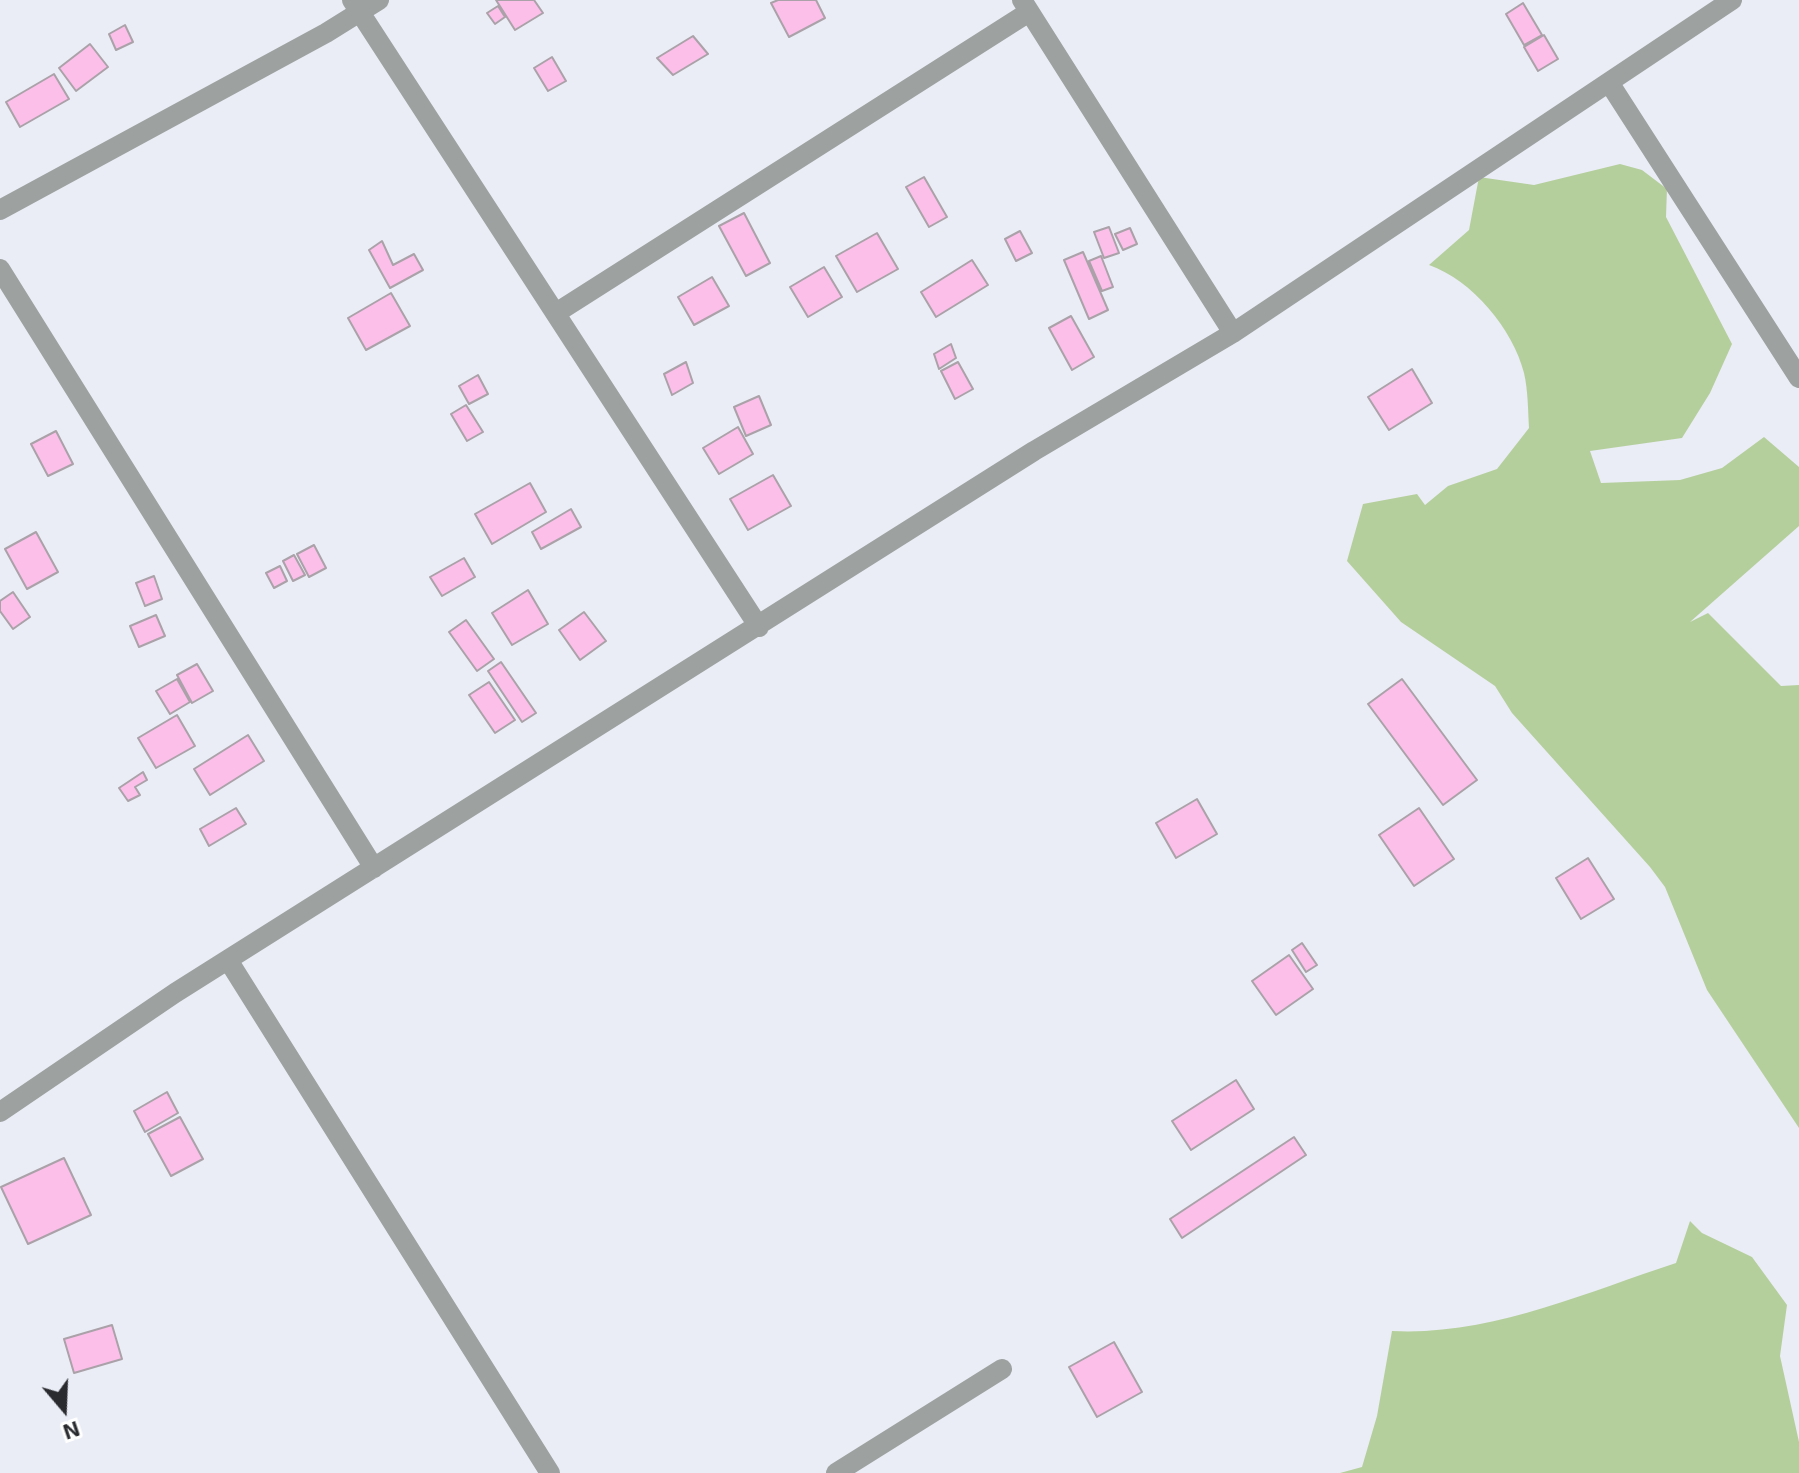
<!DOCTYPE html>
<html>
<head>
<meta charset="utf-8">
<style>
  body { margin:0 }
  #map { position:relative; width:1799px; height:1473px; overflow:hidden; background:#eaedf6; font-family:"Exo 2",sans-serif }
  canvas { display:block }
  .north { position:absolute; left:24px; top:1369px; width:80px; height:80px; -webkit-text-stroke:6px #fff; paint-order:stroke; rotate:161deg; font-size:22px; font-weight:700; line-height:32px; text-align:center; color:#2a2b2f }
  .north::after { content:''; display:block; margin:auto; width:28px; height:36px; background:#2a2b2f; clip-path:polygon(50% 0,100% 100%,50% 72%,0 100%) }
</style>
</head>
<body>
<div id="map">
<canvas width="1799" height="1473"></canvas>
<div class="north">N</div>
</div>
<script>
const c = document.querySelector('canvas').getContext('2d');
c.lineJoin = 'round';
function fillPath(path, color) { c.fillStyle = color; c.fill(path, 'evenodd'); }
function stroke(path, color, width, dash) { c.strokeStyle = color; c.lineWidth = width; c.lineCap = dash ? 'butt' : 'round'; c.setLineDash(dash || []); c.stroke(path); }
const green = new Path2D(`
  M 1620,164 L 1642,170 L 1667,189 L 1666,217 L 1732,344 L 1710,393 L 1682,438 L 1590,451 L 1601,483 L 1680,480 L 1722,468 L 1764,437 L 1799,467 L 1799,526 L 1690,622 L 1708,613 L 1781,686 L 1799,685 L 1799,1128 L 1707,990 L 1665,887 L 1650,867 L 1512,713 L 1495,686 L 1401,622 L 1347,561 L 1363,504 L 1417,494 L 1425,505 L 1448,486 L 1497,469 L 1529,428 C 1528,410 1528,390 1524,373 C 1513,329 1472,280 1429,265 L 1469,230 L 1479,177 L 1534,185 Z
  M 1690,1221 L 1702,1233 L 1752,1257 L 1787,1305 L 1780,1356 L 1799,1442 L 1799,1473 L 1340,1473 L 1362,1467 L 1377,1416 L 1392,1331 C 1490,1336 1584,1293 1676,1263 Z`);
const building = new Path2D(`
  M 496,0 L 534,0 L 543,13 L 515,30 Z
  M 778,0 L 816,0 L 825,18 L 789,37 L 771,3 Z
  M 1523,3 L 1542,35 L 1524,45 L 1506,14 Z
  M 498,6 L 505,17 L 495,24 L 487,13 Z
  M 125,25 L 133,42 L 116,50 L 109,34 Z
  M 1544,35 L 1558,59 L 1538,71 L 1524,47 Z
  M 693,36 L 708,54 L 673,75 L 657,58 Z
  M 90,44 L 108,67 L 76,91 L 59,68 Z
  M 552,57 L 566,81 L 548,91 L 534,68 Z
  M 54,74 L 69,99 L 20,127 L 6,102 Z
  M 924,177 L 947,217 L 929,227 L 906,187 Z
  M 744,213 L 770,263 L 746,276 L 719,226 Z
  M 1109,227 L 1119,253 L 1104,258 L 1094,232 Z
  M 1130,228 L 1137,244 L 1123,250 L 1115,234 Z
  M 1020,231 L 1032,253 L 1016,261 L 1005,239 Z
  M 877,233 L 898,269 L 857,292 L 836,256 Z
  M 382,241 L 393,265 L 414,254 L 423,270 L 390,288 L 369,250 Z
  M 1083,252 L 1108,310 L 1089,319 L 1064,260 Z
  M 1101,256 L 1113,287 L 1102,291 L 1089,261 Z
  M 972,260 L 988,285 L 936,317 L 921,292 Z
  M 824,267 L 842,297 L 808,317 L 790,287 Z
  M 712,277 L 729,306 L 694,325 L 678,297 Z
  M 391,293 L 410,326 L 366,350 L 348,318 Z
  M 1071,316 L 1094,357 L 1072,370 L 1049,328 Z
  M 951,344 L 956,358 L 939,369 L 934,354 Z
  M 686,362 L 693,383 L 672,395 L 664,374 Z
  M 958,362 L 973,389 L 955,399 L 941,371 Z
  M 1412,369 L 1432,403 L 1389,430 L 1368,397 Z
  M 478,375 L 488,394 L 469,404 L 459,386 Z
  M 759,396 L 771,425 L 746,436 L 734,407 Z
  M 466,405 L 483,432 L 467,441 L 451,414 Z
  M 738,427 L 753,454 L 719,474 L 703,448 Z
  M 56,431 L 73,464 L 48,476 L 31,444 Z
  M 773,475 L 791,506 L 748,530 L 730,499 Z
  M 530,483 L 546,512 L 492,544 L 475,514 Z
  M 571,509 L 581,527 L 541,549 L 532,532 Z
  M 36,532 L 58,572 L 27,589 L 5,549 Z
  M 314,545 L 326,568 L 309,577 L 297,554 Z
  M 294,555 L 305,575 L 293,581 L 283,561 Z
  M 464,558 L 475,577 L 442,596 L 430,577 Z
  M 280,566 L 287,581 L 274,588 L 266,573 Z
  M 154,576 L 162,599 L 145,606 L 136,583 Z
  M 528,590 L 548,624 L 512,645 L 492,613 Z
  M 13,592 L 30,617 L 13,629 L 0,611 L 0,601 Z
  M 584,612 L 606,641 L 580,660 L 559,630 Z
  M 156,615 L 165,636 L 139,647 L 130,626 Z
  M 466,620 L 494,659 L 477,671 L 449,632 Z
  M 501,662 L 536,713 L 522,722 L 488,671 Z
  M 197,664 L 213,691 L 192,703 L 177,675 Z
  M 177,679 L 190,702 L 170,714 L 156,691 Z
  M 1402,679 L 1477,780 L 1443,805 L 1368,704 Z
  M 489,682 L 515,720 L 495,733 L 469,695 Z
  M 177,715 L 195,746 L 156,768 L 138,738 Z
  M 248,735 L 264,761 L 210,795 L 194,769 Z
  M 143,772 L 147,780 L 135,787 L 140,795 L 128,801 L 119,788 Z
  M 1197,799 L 1217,834 L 1176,858 L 1156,823 Z
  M 236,808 L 246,824 L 209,846 L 200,829 Z
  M 1419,808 L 1454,859 L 1414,886 L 1379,835 Z
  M 1588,858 L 1614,899 L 1581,919 L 1556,878 Z
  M 1302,943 L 1317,965 L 1306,972 L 1292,950 Z
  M 1289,955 L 1313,989 L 1276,1015 L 1252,981 Z
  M 1236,1080 L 1254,1109 L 1191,1150 L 1172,1121 Z
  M 167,1092 L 178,1113 L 145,1132 L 134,1111 Z
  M 180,1117 L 203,1159 L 171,1176 L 148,1134 Z
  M 1294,1137 L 1306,1155 L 1182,1238 L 1170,1219 Z
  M 64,1158 L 91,1215 L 28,1244 L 1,1187 Z
  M 112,1325 L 122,1359 L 74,1373 L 64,1339 Z
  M 1114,1342 L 1142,1392 L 1097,1417 L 1069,1367 Z`);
const minor = new Path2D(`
  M 352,0 L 759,627
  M 1022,0 L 1233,333
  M 1610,84 L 1799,378
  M 0,210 L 326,33 L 379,0
  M 0,269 L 374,868
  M 556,313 L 1029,12
  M 228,960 L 550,1473
  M 0,1112 L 175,993 L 1034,451 L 1233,333 L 1732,0
  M 836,1473 L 1002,1369`);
fillPath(green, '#b5cf9c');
fillPath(building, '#fbbfea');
stroke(building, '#aaa2a8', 2);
stroke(minor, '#9da19f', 20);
</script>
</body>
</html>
